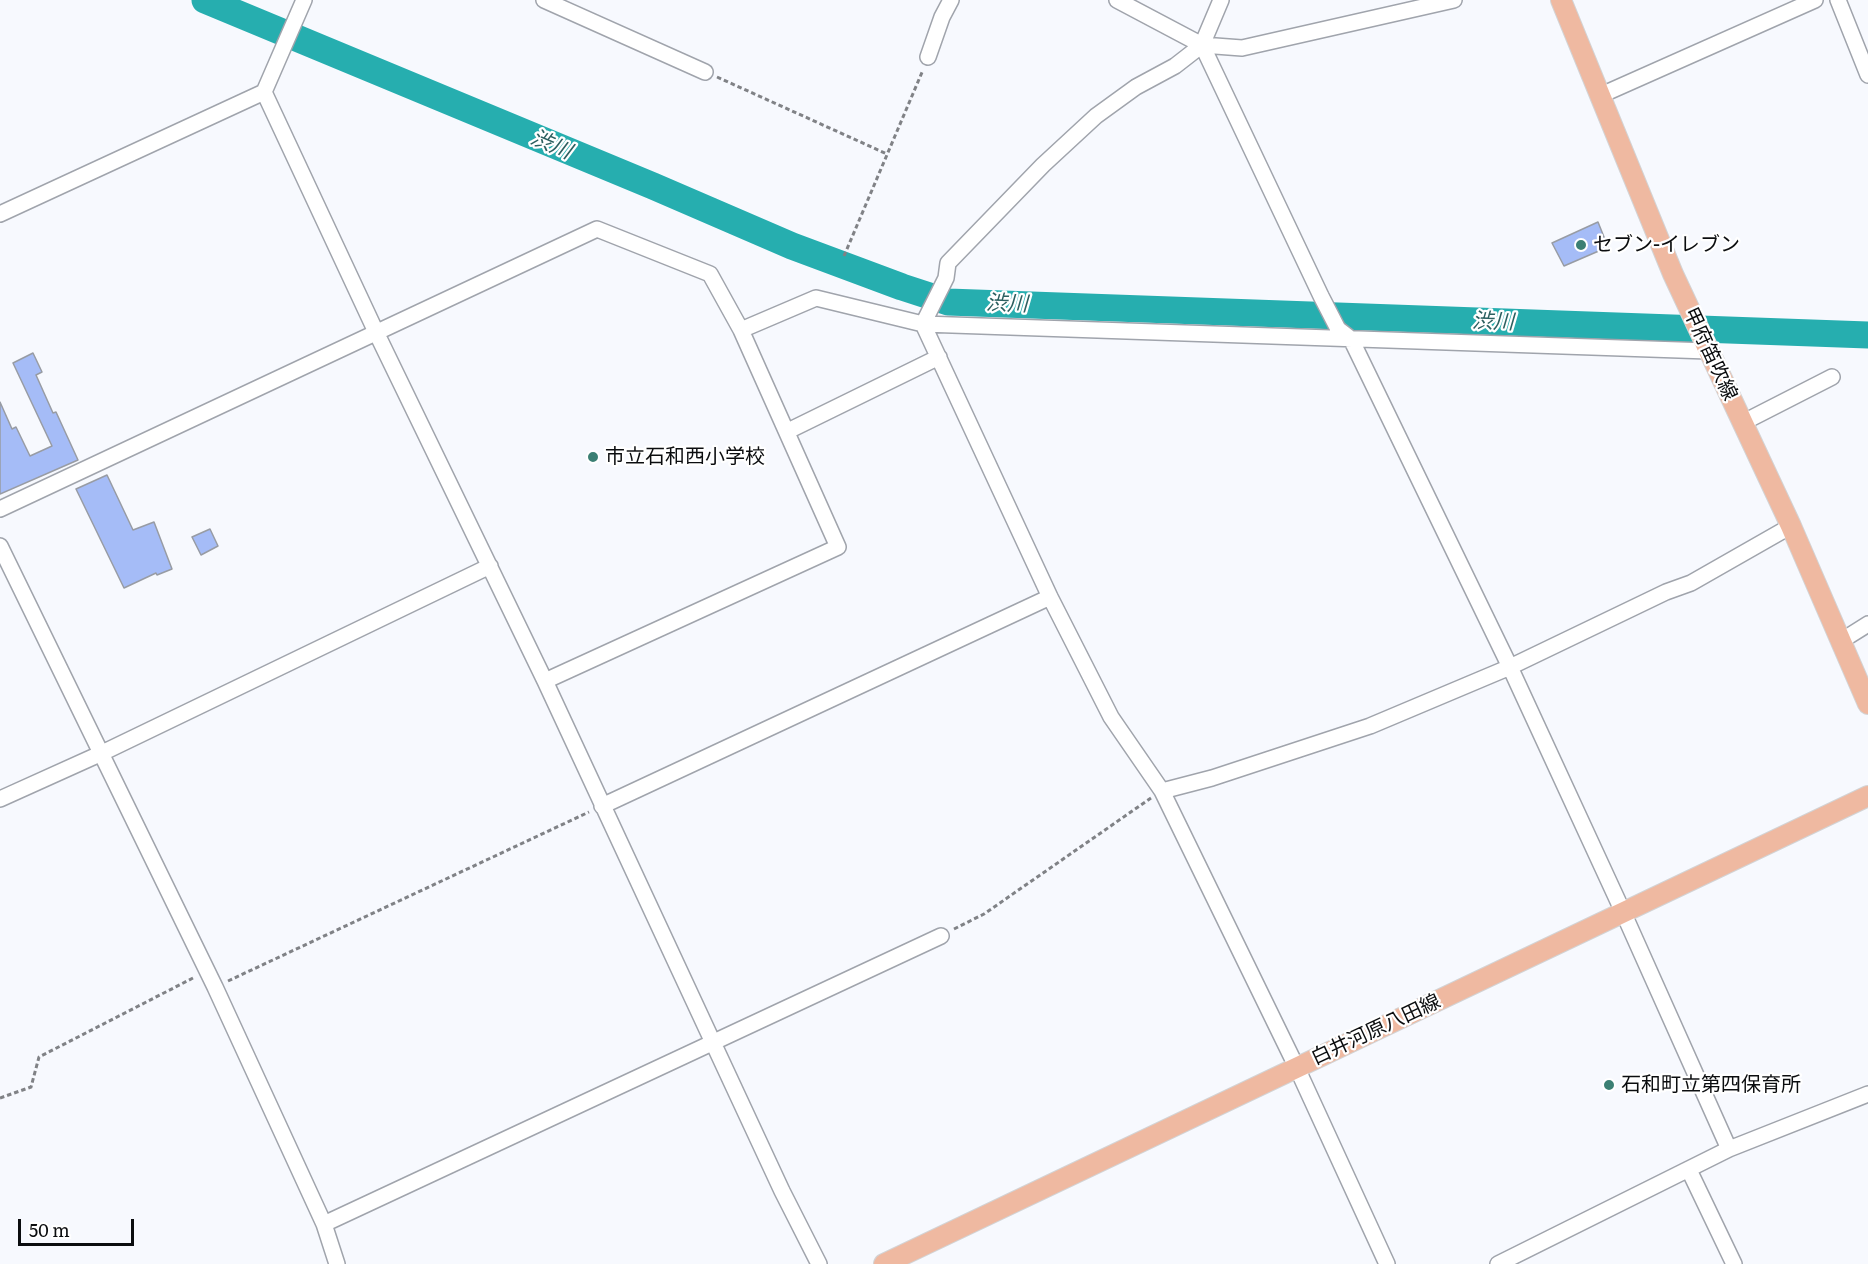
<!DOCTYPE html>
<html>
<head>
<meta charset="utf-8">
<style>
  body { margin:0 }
  #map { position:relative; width:1868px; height:1264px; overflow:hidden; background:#f7f9fe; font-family:Literata,serif }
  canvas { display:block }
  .scale { position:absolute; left:18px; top:1219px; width:116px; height:27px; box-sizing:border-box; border:3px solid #0b0d0f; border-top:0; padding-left:8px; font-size:18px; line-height:21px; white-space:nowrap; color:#0b0d0f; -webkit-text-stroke:4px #fff; paint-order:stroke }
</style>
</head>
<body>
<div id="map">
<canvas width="1868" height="1264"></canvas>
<div class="scale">50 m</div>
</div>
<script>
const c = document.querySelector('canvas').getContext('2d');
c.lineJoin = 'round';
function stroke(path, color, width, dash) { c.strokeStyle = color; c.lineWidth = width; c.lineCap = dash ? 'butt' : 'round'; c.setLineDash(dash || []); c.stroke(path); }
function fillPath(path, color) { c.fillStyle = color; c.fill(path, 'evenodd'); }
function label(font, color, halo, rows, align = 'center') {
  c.font = font + ' Literata,"Noto Sans JP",serif'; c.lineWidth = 4.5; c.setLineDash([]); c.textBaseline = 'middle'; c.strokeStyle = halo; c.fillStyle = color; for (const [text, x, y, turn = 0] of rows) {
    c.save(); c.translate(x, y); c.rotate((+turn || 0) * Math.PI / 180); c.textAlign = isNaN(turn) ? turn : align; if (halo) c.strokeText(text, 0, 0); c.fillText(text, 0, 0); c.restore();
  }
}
const river = new Path2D(`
  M 205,0 L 653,186 L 792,246 L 902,287 L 948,302 L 1868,335`);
const building = new Path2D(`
  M 1598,222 L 1608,247 L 1564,266 L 1552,243 Z
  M 33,353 L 42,372 L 36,375 L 53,413 L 56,412 L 78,460 L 0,494 L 0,402 L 12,429 L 16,427 L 30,456 L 52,446 L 13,363 Z
  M 107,475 L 133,530 L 154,522 L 172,569 L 157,575 L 156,573 L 124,588 L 76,489 Z
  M 210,529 L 218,546 L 201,555 L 192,537 Z`);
const path = new Path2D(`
  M 717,77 L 887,154
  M 844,256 L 923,70
  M 954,929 L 984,914 L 1151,798
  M 228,981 L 589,812
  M 0,1098 L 31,1087 L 39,1057 L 195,977`);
const minor = new Path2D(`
  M 544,0 L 705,72
  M 1117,0 L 1202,45 L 1242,48 L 1454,0
  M 1838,0 L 1868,75
  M 1202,45 L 1321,296 L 1338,329 L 1351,339 L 1510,667 L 1623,912 L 1729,1149
  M 928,57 L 942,17 L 951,0
  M 264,92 L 376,332 L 545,681 L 782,1191 L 819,1264
  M 1599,96 L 1815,0
  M 0,214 L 264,92 L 304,0
  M 923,324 L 1050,597 L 1111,717 L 1162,791 L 1297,1068 L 1387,1264
  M 923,324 L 946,278 L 948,263 L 1043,165 L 1096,116 L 1136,87 L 1175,66 L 1202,45 L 1221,0
  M 741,330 L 816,298 L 923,324 L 1708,351
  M 1742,423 L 1832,377
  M 788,431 L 939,357
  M 0,509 L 597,229 L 710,274 L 741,330 L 838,547 L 545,681
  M 0,546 L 215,987 L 324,1224 L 337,1264
  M 1841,641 L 1868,624
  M 1162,791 L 1212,778 L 1370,726 L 1510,667 L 1666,592 L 1691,583 L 1791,526
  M 0,799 L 102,753 L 490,566
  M 602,806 L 1050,597
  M 1689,1170 L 1734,1264
  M 324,1224 L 941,936
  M 1498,1264 L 1729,1149 L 1868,1094`);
const major = new Path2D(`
  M 1561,0 L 1673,274 L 1791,526 L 1868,704
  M 884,1264 L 1868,796`);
const markers = [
  [1581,245,6,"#3b7f73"],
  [593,457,6,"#3b7f73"],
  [1609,1085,6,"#3b7f73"]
];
const poiNames = [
  ["セブン-イレブン",1593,245],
  ["市立石和西小学校",605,457],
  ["石和町立第四保育所",1621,1085]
];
const streetNames = [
  ["甲府笛吹線",1710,354,65],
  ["白井河原八田線",1376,1030,-25]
];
const waterNames = [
  ["渋川",551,145,23],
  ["渋川",1007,304,2],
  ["渋川",1493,322,2]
];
stroke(river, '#26aeaf', 27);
fillPath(building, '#a5bcf7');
stroke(building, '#989ca4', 1.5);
stroke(minor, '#a0a4ac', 18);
stroke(major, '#d3d3d4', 22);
stroke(path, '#808286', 3, [4.5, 3]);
stroke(minor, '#fff', 15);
stroke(major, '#efb9a1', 20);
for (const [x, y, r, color] of markers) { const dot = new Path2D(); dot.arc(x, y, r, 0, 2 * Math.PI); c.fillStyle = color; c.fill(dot); stroke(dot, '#fff', 2); }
label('20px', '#0b0d0f', '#fff', poiNames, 'left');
label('20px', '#0b0d0f', '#fff', streetNames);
label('italic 21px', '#2c6060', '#fff', waterNames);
</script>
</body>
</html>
